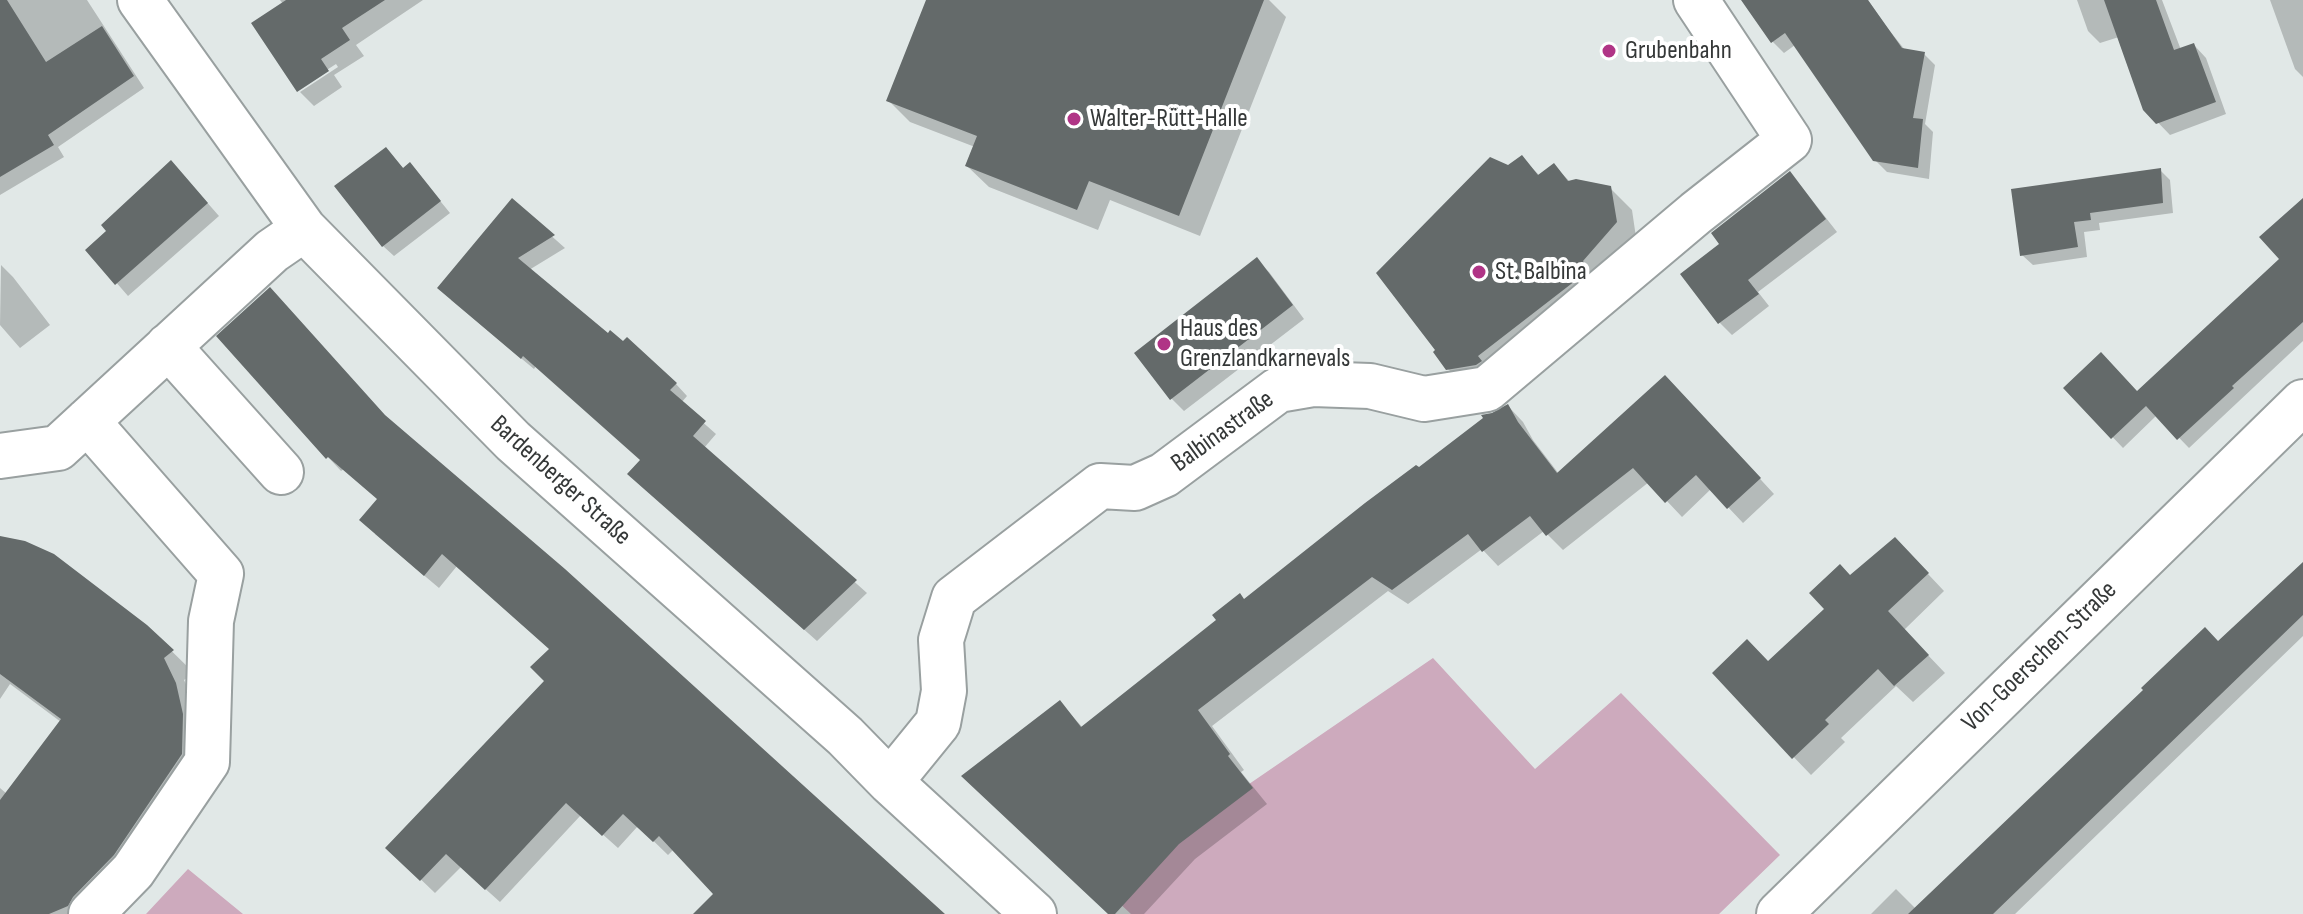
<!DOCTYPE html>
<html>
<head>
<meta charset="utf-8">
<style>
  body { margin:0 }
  canvas { display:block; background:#e1e8e7 }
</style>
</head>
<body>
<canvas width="2303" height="914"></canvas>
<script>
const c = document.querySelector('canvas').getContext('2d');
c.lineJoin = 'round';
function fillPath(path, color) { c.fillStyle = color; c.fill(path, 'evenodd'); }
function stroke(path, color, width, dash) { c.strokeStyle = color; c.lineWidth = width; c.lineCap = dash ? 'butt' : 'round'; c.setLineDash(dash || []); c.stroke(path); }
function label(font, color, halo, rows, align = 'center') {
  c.font = font + ' "Sofia Sans Condensed",sans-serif'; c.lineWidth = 8; c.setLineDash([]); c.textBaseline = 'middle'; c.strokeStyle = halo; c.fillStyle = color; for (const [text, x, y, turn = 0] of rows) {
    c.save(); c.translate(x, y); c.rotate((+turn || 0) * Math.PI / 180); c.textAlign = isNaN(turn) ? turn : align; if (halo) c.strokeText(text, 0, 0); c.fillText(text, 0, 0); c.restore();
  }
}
const green = new Path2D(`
  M 1433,658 L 1535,769 L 1621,693 L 1780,855 L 1719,914 L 1131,914 L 1116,900 L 1179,832 Z
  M 188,869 L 243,914 L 146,914 Z`);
const shadow = new Path2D(`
  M 0,0 L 87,0 L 144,88 L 58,147 L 64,157 L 0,195 Z
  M 280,0 L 423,0 L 356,45 L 364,56 L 334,75 L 342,87 L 314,106 L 300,92 L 338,67 L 336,64 L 299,88 L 299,91 L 254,23 L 283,4 Z
  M 928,0 L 1269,0 L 1286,17 L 1200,236 L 1110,200 L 1098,230 L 989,187 L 967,166 L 975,147 L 910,122 L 889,101 Z
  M 1744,0 L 1868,0 L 1885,25 L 1905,50 L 1924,54 L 1935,65 L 1925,124 L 1933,132 L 1929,179 L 1887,172 L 1875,160 L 1795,45 L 1784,53 L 1773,42 Z
  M 2077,0 L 2162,0 L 2181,50 L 2194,45 L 2206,58 L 2226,114 L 2170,135 L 2145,109 L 2119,37 L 2100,43 L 2088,31 Z
  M 2270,0 L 2303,0 L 2303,77 L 2295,69 Z
  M 386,149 L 404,169 L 410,164 L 450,213 L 394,256 L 383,246 Z
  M 1522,158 L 1540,176 L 1554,165 L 1571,183 L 1610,188 L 1632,210 L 1637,244 L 1470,390 L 1448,369 L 1509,167 Z
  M 2160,170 L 2170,180 L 2173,213 L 2099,223 L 2100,230 L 2084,232 L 2087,257 L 2033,265 L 2022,255 L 2013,191 Z
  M 1790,174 L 1801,186 L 1837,232 L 1758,292 L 1769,306 L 1732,335 L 1720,323 L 1682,274 L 1722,244 Z
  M 183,175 L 219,216 L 128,296 L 88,250 Z
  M 512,201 L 565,248 L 529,270 L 608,336 L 676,384 L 687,396 L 681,403 L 716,434 L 704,448 L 867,593 L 817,641 L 642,486 L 642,460 L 536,366 L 534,369 L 451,300 Z
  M 2303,217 L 2303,341 L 2189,448 L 2157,415 L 2123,448 L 2066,388 L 2138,393 L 2282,259 Z
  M 1256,260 L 1269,272 L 1304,319 L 1184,411 L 1171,398 Z
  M 1,265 L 13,277 L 50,325 L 20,348 L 0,325 Z
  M 1680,392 L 1774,494 L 1743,523 L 1711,489 L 1682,517 L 1649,482 L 1563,550 L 1544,531 L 1498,566 L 1482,549 L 1408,604 L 1388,591 L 1212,726 L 1244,770 L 1241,772 L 1267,804 L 1195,859 L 1144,914 L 1110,914 L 1060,702 L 1083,728 L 1245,601 L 1419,470 L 1508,406 L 1523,422 L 1533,440 L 1559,474 Z
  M 390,422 L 942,914 L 718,914 L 715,894 L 674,849 L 668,855 L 638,826 L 618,848 L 581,815 L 500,902 L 461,867 L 435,893 L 388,848 L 547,681 L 551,650 L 457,566 L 439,588 L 375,534 L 379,499 L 344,469 L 341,471 L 328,457 Z
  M 0,538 L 146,626 L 194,673 L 184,680 L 196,706 L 204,736 L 99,914 L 0,914 L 0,788 L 7,794 L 61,722 L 10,684 L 0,699 Z
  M 1912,557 L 1944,591 L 1904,630 L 1945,673 L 1913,702 L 1896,686 L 1841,738 L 1845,742 L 1811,775 L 1714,674 L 1768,663 L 1827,609 L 1850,577 Z
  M 2303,564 L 2303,636 L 2015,914 L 1940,914 Z
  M 1896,889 L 1921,914 L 1871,914 Z`);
const building = new Path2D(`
  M 0,0 L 7,0 L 46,62 L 102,26 L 134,76 L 48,135 L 54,145 L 0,177 Z
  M 286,0 L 385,0 L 342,28 L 350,40 L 321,59 L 329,71 L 297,92 L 251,23 Z
  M 926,0 L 1264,0 L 1179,216 L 1089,181 L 1077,210 L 965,166 L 977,136 L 886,101 Z
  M 1741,0 L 1868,0 L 1902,48 L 1925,52 L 1913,118 L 1923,119 L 1918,168 L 1873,161 L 1785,33 L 1771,43 Z
  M 2104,0 L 2156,0 L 2174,50 L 2194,43 L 2216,102 L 2156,124 L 2143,110 Z
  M 386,147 L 403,168 L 410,162 L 441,201 L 382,247 L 334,186 Z
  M 1522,155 L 1538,175 L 1554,163 L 1568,181 L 1576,179 L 1611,186 L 1617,222 L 1583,261 L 1586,266 L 1581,270 L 1584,274 L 1478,356 L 1482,361 L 1476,365 L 1446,370 L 1433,352 L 1435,350 L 1376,273 L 1490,157 L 1508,165 Z
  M 171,160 L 208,203 L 115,285 L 85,250 L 106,231 L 101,225 Z
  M 2161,168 L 2163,203 L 2090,213 L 2091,220 L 2074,222 L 2078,247 L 2020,256 L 2011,189 Z
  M 1790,171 L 1826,219 L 1748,280 L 1759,294 L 1718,324 L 1680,274 L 1719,244 L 1711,233 Z
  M 512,198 L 555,235 L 518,258 L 608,333 L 610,330 L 623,341 L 627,337 L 677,383 L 670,390 L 706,421 L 693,436 L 857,580 L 804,630 L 627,474 L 640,460 L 523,356 L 521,359 L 437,288 Z
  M 2303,198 L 2303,322 L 2232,386 L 2234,388 L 2177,440 L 2146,406 L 2111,439 L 2063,388 L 2101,352 L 2137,391 L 2279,259 L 2259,237 Z
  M 1257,257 L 1293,305 L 1170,400 L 1134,353 Z
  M 270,287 L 385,415 L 565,569 L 945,914 L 693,914 L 713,894 L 659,836 L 653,842 L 623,814 L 602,836 L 566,803 L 485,890 L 446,854 L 420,881 L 385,848 L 544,681 L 530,667 L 549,649 L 442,554 L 424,576 L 359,520 L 377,499 L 328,457 L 326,459 L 216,336 Z
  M 1665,375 L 1761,478 L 1727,509 L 1696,475 L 1665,503 L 1633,468 L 1546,536 L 1530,516 L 1482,552 L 1468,534 L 1392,590 L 1372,577 L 1198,710 L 1230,754 L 1228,756 L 1253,788 L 1179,844 L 1115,914 L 1108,914 L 961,776 L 1060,700 L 1081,727 L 1216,620 L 1212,615 L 1240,593 L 1244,599 L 1365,503 L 1416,465 L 1419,467 L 1483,418 L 1481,415 L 1492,413 L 1508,404 L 1518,422 L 1557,473 Z
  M 0,536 L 25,541 L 54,554 L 147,625 L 174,650 L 164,658 L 176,683 L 183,714 L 182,754 L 114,855 L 73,897 L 68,906 L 49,914 L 0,914 L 0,800 L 61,719 L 0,674 Z
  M 1895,537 L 1929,573 L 1888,611 L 1929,655 L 1894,686 L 1878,669 L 1825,720 L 1829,724 L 1792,759 L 1712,673 L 1747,639 L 1768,661 L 1824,609 L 1809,593 L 1840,564 L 1850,575 Z
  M 2303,562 L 2303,615 L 1993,914 L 1908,914 L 2143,690 L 2141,688 L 2205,627 L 2218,641 Z`);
const minor = new Path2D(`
  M 140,0 L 304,229 L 513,441 L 845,736 L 890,782 L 1034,914
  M 168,346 L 281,472
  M 87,421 L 221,574 L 211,621 L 207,762 L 133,871 L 91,914
  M 0,456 L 58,448 L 272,251 L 304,229
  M 890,782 L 938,723 L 944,691 L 941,640 L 954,598 L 1100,486 L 1135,488 L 1164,475 L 1278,390 L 1313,384 L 1370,386 L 1424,399 L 1487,389 L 1696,213 L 1789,140 L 1696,0
  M 1779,914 L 2303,402`);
const markers = [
  [1609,51,8,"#b03486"],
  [1074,119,8,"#b03486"],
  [1479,272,8,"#b03486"],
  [1164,344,8,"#b03486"]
];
const poiNames = [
  ["Grubenbahn",1625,51],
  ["Walter-Rütt-Halle",1090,119],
  ["St. Balbina",1495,272],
  ["Haus des",1180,329],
  ["Grenzlandkarnevals",1180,359]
];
const streetNames = [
  ["Balbinastraße",1223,432,-36],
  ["Bardenberger Straße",560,481,42],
  ["Von-Goerschen-Straße",2040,657,-44]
];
fillPath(green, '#cdaabd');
fillPath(shadow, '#0003');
fillPath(building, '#646a6a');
stroke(minor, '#99a0a0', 48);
stroke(minor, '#fff', 44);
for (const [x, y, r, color] of markers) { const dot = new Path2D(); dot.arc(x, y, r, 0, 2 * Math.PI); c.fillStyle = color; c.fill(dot); stroke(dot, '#fff', 3); }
label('26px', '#353838', '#fff', poiNames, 'left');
label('26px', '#353838', '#fff', streetNames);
</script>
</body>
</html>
